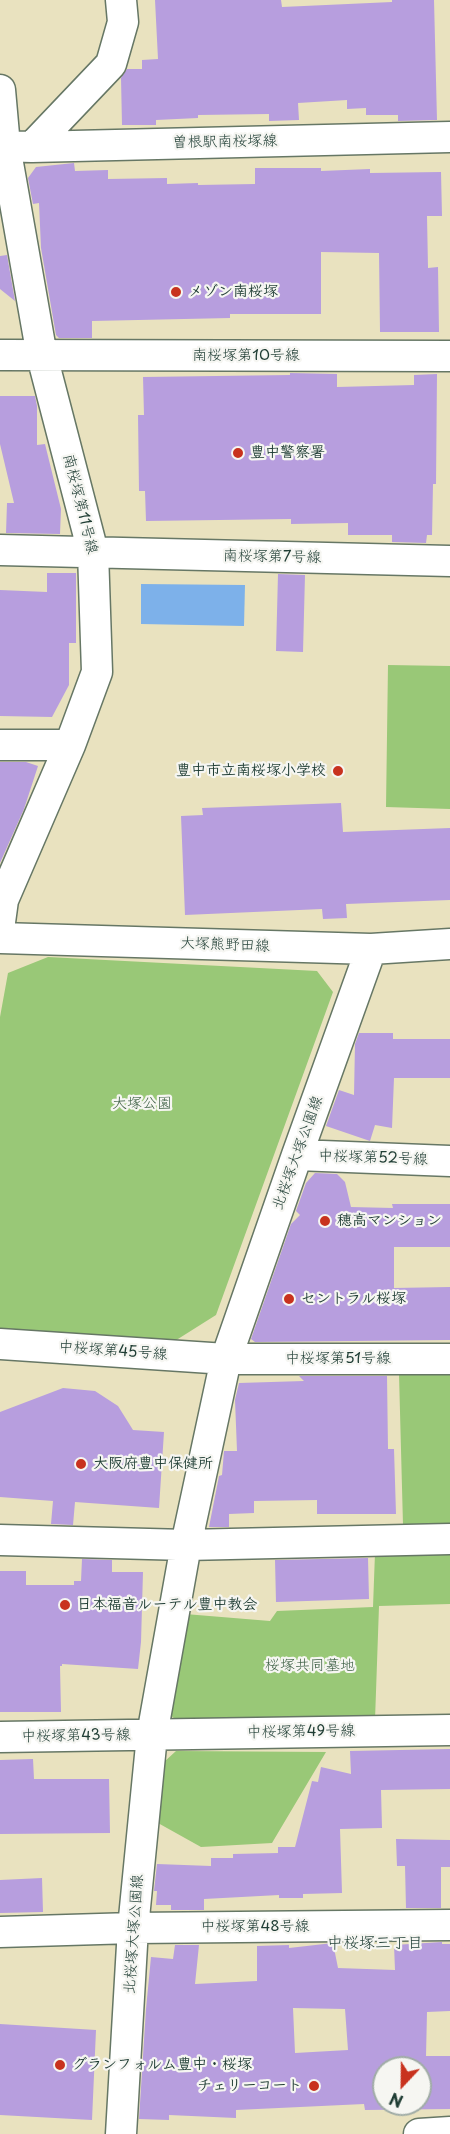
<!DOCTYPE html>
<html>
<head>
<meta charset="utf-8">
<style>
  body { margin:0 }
  #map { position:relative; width:450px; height:2134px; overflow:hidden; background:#e9e2bf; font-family:"Playpen Sans",sans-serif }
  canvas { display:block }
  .north { position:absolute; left:372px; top:2056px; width:60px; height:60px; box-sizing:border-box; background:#f6f6f2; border:2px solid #a0aca6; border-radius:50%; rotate:202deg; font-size:16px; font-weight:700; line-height:24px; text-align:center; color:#1f3d34 }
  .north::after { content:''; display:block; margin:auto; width:21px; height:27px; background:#c8321e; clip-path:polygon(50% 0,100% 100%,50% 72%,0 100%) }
</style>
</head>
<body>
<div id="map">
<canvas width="450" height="2134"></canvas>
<div class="north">N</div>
</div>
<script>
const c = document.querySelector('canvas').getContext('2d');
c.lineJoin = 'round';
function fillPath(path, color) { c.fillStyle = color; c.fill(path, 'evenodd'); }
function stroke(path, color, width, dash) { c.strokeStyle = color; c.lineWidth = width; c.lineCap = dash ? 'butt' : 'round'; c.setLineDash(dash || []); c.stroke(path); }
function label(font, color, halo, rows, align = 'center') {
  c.font = font + ' "Playpen Sans","Klee One",sans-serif'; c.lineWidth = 4.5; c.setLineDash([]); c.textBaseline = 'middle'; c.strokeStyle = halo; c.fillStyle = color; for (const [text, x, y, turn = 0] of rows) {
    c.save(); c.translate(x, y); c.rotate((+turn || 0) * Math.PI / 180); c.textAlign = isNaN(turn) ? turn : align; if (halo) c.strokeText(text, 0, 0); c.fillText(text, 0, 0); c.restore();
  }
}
const green = new Path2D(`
  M 388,665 L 450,666 L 450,809 L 386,807 Z
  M 48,957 L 317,971 L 333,992 L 216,1315 L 170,1344 L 0,1332 L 0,1017 L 8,973 Z
  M 399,1374 L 450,1374 L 450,1524 L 403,1525 Z
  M 450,1551 L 450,1604 L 379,1606 L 375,1720 L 184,1725 L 168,1714 L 185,1614 L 270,1621 L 277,1611 L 373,1607 L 375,1553 Z
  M 176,1751 L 326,1752 L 272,1843 L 201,1847 L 158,1823 L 164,1762 Z`);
const water = new Path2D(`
  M 141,584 L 245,585 L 244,626 L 141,624 Z`);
const building = new Path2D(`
  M 155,0 L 281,0 L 282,7 L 392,2 L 392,0 L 434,0 L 437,120 L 398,121 L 398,115 L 366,115 L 366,108 L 347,109 L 347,100 L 298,103 L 299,120 L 269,121 L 269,114 L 198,115 L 198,118 L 156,120 L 156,125 L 122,125 L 121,78 L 127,69 L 142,69 L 142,60 L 158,59 Z
  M 74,163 L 75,171 L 108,170 L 108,179 L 167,178 L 167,184 L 198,183 L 198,185 L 255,184 L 255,168 L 321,168 L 321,171 L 370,169 L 370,173 L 441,172 L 442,216 L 427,216 L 428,268 L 438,267 L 439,332 L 380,332 L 379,253 L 321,252 L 321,314 L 230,314 L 230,318 L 92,321 L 92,338 L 59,338 L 56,335 L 41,248 L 39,203 L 33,204 L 28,178 L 36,167 Z
  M 7,255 L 15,301 L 0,289 L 0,256 Z
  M 290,373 L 337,374 L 337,387 L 414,385 L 414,375 L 437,374 L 436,484 L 433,484 L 432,535 L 427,535 L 426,543 L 392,542 L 392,535 L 348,535 L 348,523 L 291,524 L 291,519 L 146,521 L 145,491 L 139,491 L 138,415 L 144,415 L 143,377 L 290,375 Z
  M 0,396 L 35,396 L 37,406 L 37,445 L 45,444 L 61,509 L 60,534 L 6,533 L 7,503 L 14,503 L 0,444 Z
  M 47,573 L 76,573 L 76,643 L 69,643 L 69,685 L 52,717 L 0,716 L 0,590 L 47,592 Z
  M 278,574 L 305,575 L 303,652 L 276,651 Z
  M 0,762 L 26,762 L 38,766 L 24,809 L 0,863 Z
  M 341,803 L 343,832 L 450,828 L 450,900 L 346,904 L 347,918 L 323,919 L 322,909 L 185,915 L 181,816 L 203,815 L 202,808 Z
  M 359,1033 L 393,1033 L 393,1039 L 450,1039 L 450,1078 L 394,1078 L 392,1128 L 375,1125 L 370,1141 L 326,1126 L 339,1090 L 354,1095 L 355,1044 Z
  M 315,1173 L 337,1174 L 345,1182 L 351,1207 L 393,1208 L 392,1204 L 450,1204 L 450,1247 L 394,1247 L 394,1288 L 450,1287 L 450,1340 L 255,1342 L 251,1339 L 291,1224 L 300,1215 L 296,1211 L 306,1183 Z
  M 299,1376 L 387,1376 L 388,1449 L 394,1449 L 396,1514 L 317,1514 L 317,1500 L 254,1501 L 254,1513 L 229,1514 L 229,1527 L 209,1527 L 219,1476 L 222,1475 L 224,1451 L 237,1451 L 235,1400 L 239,1383 L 304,1381 Z
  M 63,1388 L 95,1391 L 118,1406 L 133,1430 L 164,1432 L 159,1508 L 75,1502 L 73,1525 L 51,1524 L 53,1501 L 0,1497 L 0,1412 Z
  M 368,1558 L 369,1599 L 276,1602 L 275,1560 Z
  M 82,1559 L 112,1560 L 112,1572 L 143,1572 L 141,1642 L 138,1669 L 62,1664 L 62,1666 L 60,1666 L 61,1712 L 0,1712 L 0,1571 L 26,1571 L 26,1585 L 74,1585 L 74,1581 L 81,1581 Z
  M 450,1749 L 450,1789 L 381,1790 L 382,1828 L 340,1829 L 342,1893 L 303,1894 L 303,1898 L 279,1898 L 279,1895 L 204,1899 L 204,1910 L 171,1910 L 171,1905 L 156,1905 L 157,1891 L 154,1891 L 157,1864 L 211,1866 L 211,1858 L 233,1858 L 233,1854 L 278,1853 L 278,1847 L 295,1847 L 312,1781 L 318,1782 L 321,1767 L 351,1774 L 350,1751 Z
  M 33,1759 L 34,1779 L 109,1779 L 110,1833 L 0,1834 L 0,1760 Z
  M 396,1839 L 450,1840 L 450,1867 L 441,1867 L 441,1908 L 406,1908 L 405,1866 L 397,1866 Z
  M 42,1878 L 43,1912 L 0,1913 L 0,1880 Z
  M 442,1942 L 442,1944 L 450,1944 L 450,2011 L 427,2012 L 426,2056 L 450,2056 L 450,2109 L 365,2110 L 364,2104 L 236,2110 L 236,2118 L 169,2115 L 169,2120 L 139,2119 L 146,2009 L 151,1957 L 173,1959 L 175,1945 L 199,1945 L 195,1984 L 257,1981 L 257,1946 L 289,1945 L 289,1948 L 333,1943 L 338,1968 L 395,1970 L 394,1945 ZM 293,2008 L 345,2009 L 348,2050 L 295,2053 ZM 384,2068 L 420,2068 L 420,2104 L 384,2104 Z
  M 0,2024 L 96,2030 L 92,2120 L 0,2115 Z`);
const minor = new Path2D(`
  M 0,90 L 5,146 L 42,356 L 93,552 L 97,672 L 70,745 L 3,900 L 0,922
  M 0,146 L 32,147 L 450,137
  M 32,147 L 111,64 L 123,22 L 121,0
  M 0,355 L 450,356
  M 0,550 L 450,561
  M 0,745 L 70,745
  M 0,938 L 371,949 L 450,944
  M 297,1155 L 450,1161
  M 0,1344 L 226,1359 L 450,1359
  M 0,1540 L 186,1545 L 450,1539
  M 0,1737 L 450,1730
  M 0,1932 L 133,1928 L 450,1925
  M 121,2134 L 133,1928 L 152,1735 L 186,1545 L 226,1359 L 297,1155 L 371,949
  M 419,2134 L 450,2132`);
const markers = [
  [176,292,6,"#c8321e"],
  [238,453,6,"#c8321e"],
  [338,771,6,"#c8321e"],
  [325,1221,6,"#c8321e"],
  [289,1299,6,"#c8321e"],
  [81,1464,6,"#c8321e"],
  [65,1605,6,"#c8321e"],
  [60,2065,6,"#c8321e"],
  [314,2086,6,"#c8321e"]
];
const streetNames = [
  ["曽根駅南桜塚線",225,142,-1],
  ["南桜塚第10号線",246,356],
  ["南桜塚第11号線",80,504,76],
  ["南桜塚第7号線",272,557,1],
  ["大塚熊野田線",225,945,2],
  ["北桜塚大塚公園線",298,1153,-70],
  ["中桜塚第52号線",373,1158,2],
  ["中桜塚第45号線",113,1351,4],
  ["中桜塚第51号線",338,1359],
  ["中桜塚第49号線",301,1732,-1],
  ["中桜塚第43号線",76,1736,-1],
  ["中桜塚第48号線",255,1927],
  ["北桜塚大塚公園線",134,1934,-86]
];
const poiNames = [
  ["メゾン南桜塚",188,292],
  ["豊中警察署",250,453],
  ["豊中市立南桜塚小学校",326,771,"right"],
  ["穂高マンション",337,1221],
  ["セントラル桜塚",301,1299],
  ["大阪府豊中保健所",93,1464],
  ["日本福音ルーテル豊中教会",77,1605],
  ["グランフォルム豊中・桜塚",72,2065],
  ["チェリーコート",302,2086,"right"]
];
const parkNames = [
  ["大塚公園",142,1104],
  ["桜塚共同墓地",310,1666]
];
const neighbourhoodNames = [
  ["中桜塚三丁目",375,1944]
];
fillPath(green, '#99c877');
fillPath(water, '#7db1ea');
fillPath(building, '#b79ede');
stroke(minor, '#667765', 33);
stroke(minor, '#fff', 30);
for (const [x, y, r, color] of markers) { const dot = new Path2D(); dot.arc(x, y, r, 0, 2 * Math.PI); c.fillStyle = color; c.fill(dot); stroke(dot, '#f6f6f2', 2); }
label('15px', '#1f3d34', '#f6f6f2', streetNames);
label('bold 15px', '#1f3d34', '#f6f6f2', poiNames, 'left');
label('15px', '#3e6045', '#f6f6f2', parkNames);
label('16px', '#1f3d34', '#f6f6f2', neighbourhoodNames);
</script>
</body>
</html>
